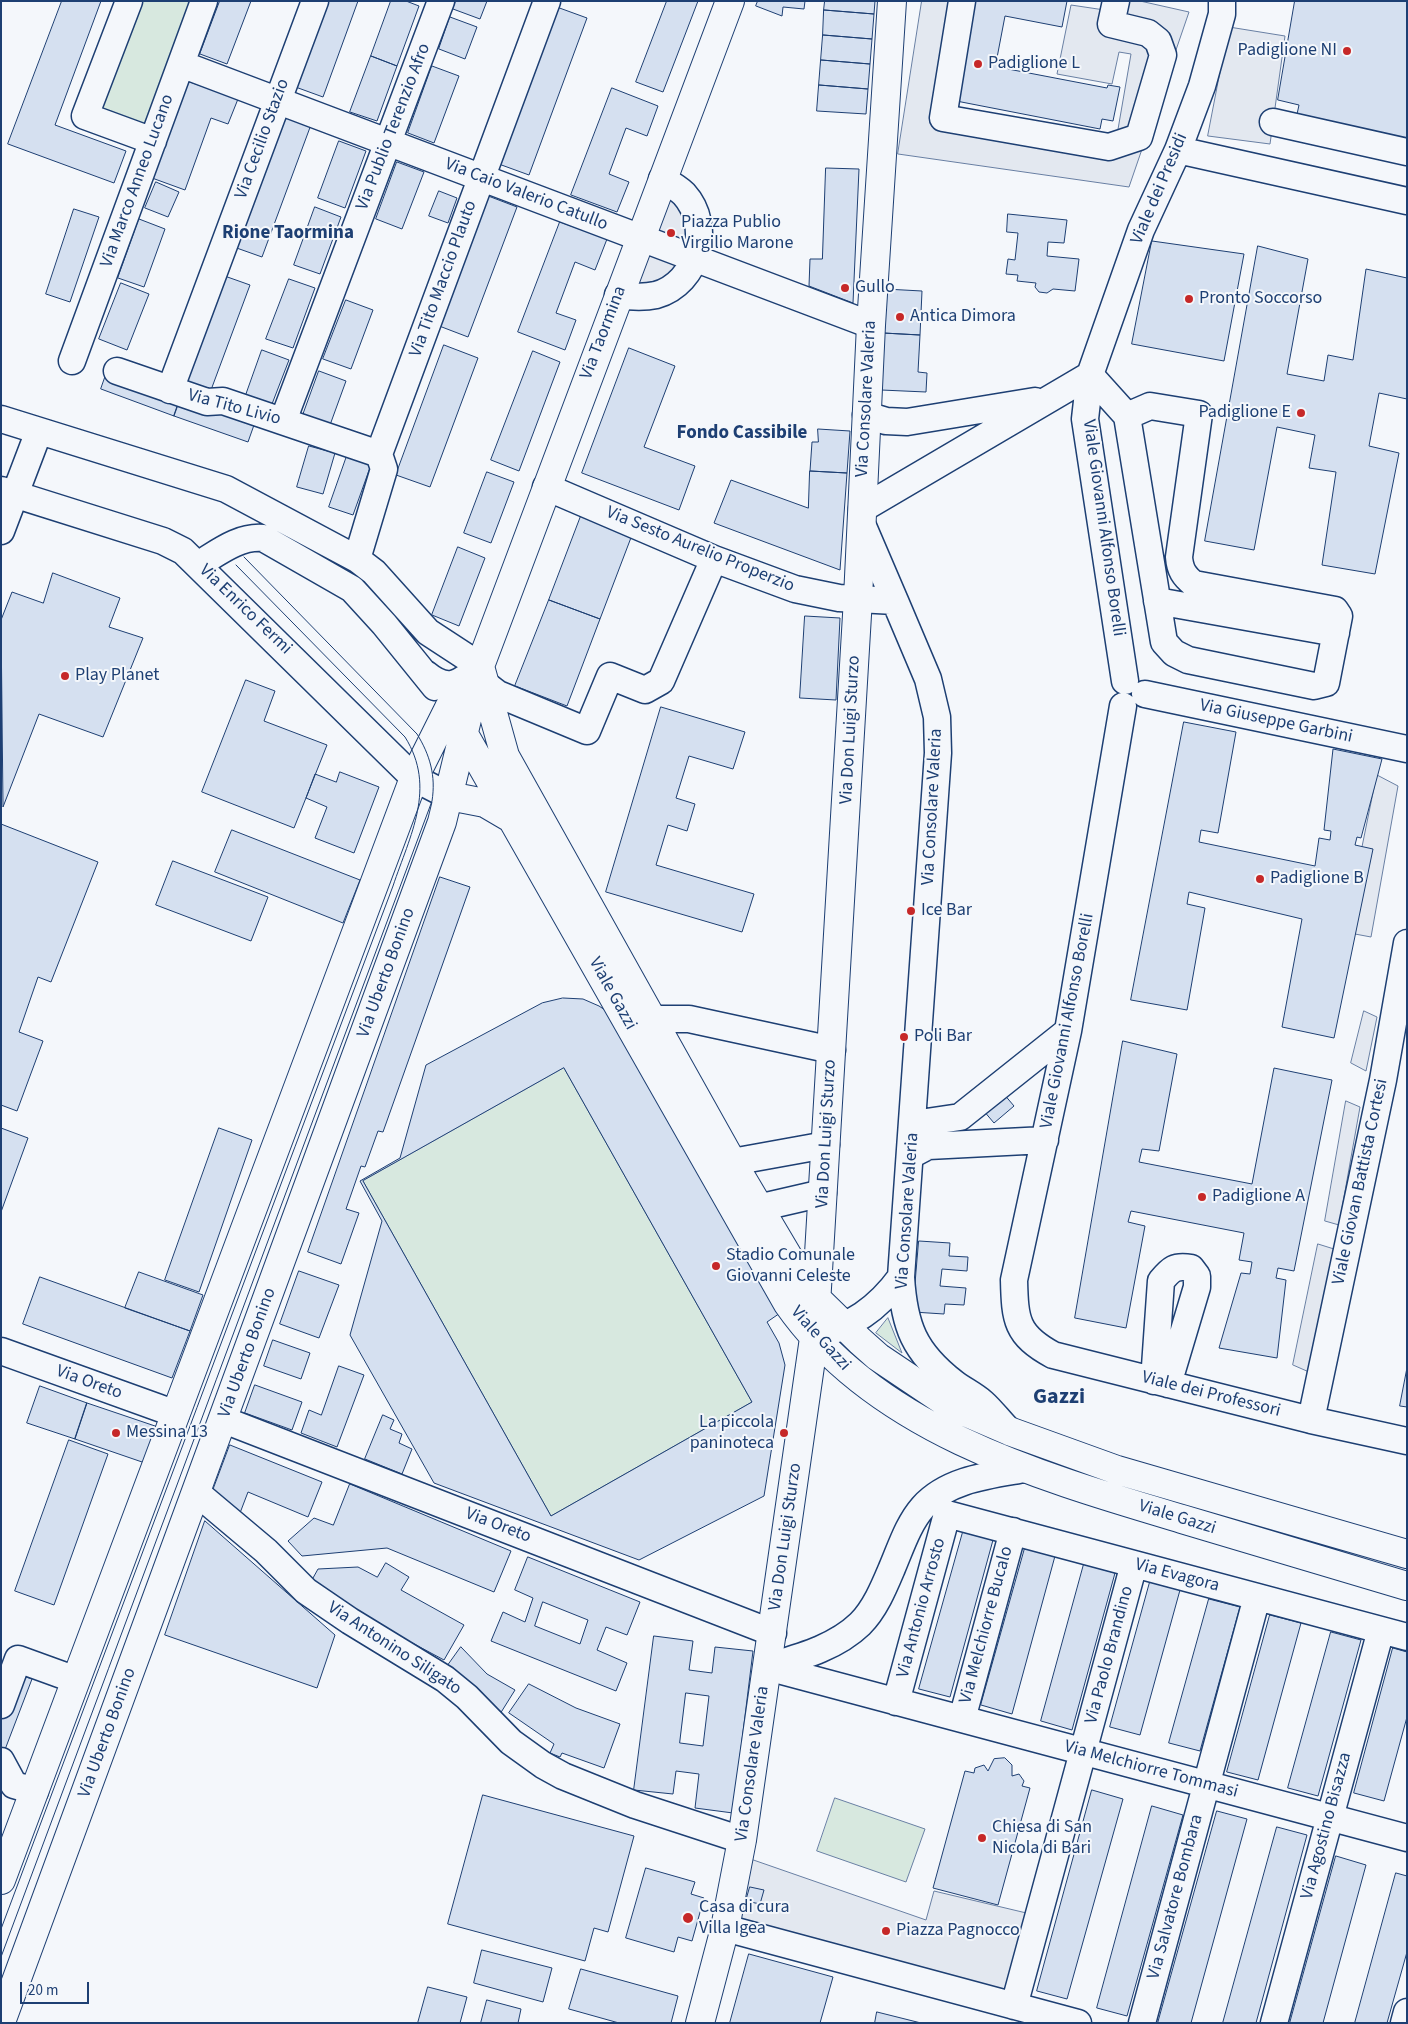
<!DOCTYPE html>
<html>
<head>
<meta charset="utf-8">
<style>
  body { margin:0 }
  #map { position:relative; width:1408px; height:2024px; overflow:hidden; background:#f4f7fb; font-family:"Source Sans 3",sans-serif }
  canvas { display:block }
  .frame { position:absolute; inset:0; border:2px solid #1d3f73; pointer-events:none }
  .scale { position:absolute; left:20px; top:1982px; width:69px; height:22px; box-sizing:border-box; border:2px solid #1d3f73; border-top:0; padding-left:6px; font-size:15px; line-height:18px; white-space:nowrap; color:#1d3f73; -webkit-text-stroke:4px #f4f7fb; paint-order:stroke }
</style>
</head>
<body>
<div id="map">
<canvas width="1408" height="2024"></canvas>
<div class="frame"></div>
<div class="scale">20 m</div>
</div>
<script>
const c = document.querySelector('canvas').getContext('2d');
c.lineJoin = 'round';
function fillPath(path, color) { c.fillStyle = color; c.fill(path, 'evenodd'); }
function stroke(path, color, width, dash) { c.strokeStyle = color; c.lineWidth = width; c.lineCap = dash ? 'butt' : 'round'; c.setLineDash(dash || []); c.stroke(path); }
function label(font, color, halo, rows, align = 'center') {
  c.font = font + ' "Source Sans 3",sans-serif'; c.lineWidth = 4; c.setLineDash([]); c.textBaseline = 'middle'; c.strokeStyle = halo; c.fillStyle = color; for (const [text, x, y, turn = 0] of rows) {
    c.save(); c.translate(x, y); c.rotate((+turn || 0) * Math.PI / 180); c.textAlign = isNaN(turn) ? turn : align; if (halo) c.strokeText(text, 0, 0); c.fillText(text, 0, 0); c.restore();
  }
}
const green = new Path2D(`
  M 143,1 L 186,1 L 191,3 L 144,126 L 102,110 Z
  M 564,1068 L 752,1402 L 551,1516 L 363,1181 Z
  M 888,1318 L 902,1353 L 876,1333 Z
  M 835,1798 L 925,1829 L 906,1882 L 817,1851 Z`);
const parking = new Path2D(`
  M 922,1 L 956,1 L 939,105 L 1117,135 L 1131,54 L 1119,52 L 1112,84 L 1057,74 L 1071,5 L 1118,12 L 1122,1 L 1140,1 L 1189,12 L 1129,187 L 898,154 Z
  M 1229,27 L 1285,36 L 1270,144 L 1208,136 Z
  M 662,179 L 694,209 L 686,274 L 618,295 Z
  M 1377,775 L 1398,786 L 1371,937 L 1355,934 L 1362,847 Z
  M 1364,1011 L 1377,1017 L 1366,1071 L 1351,1063 Z
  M 1346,1101 L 1360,1107 L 1339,1225 L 1325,1221 Z
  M 1318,1244 L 1334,1249 L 1309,1372 L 1293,1365 Z
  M 739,1855 L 926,1920 L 934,1891 L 1039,1916 L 1014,2006 L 725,1928 Z`);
const building = new Path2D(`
  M 62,1 L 101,1 L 55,125 L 126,151 L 114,183 L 8,144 Z
  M 220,1 L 251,1 L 227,64 L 200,54 Z
  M 321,1 L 358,1 L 323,97 L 290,85 Z
  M 391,1 L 406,1 L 419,6 L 397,66 L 371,56 Z
  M 456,1 L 487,1 L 480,19 L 453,9 Z
  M 667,1 L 698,1 L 663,92 L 636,82 Z
  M 758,1 L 805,1 L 804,9 L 783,7 L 782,16 L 756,6 Z
  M 825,1 L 875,1 L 874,14 L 824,10 Z
  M 966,1 L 1067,1 L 1062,27 L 1005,16 L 996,63 L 1008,65 L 1008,69 L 1107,88 L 1108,85 L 1120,87 L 1113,121 L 1102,119 L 1100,129 L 946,99 Z
  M 1295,1 L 1407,1 L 1407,153 L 1294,128 L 1299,105 L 1278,100 Z
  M 554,6 L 587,18 L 529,175 L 496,163 Z
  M 824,10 L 874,14 L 872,39 L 823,35 Z
  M 450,17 L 477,27 L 465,59 L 439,49 Z
  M 823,35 L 872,39 L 870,64 L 821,60 Z
  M 371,56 L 397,66 L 377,121 L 350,112 Z
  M 821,60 L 870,64 L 868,89 L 819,85 Z
  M 432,66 L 459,76 L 434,143 L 408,133 Z
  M 187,81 L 238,99 L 228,124 L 211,118 L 185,190 L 152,178 Z
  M 819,85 L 868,89 L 866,114 L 817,111 Z
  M 612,88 L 658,106 L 647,136 L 626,128 L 609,174 L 629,182 L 617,212 L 571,195 Z
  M 281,111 L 312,122 L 262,257 L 231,246 Z
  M 339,141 L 366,151 L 345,208 L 318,198 Z
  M 397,162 L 424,172 L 402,229 L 376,219 Z
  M 826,168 L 859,169 L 853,303 L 809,286 L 810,259 L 822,259 Z
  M 156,182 L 179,192 L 168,217 L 145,208 Z
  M 439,191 L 457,198 L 448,223 L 429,216 Z
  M 483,194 L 517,207 L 468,337 L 434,324 Z
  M 315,207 L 341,217 L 320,274 L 294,265 Z
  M 74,209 L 99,217 L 70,302 L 46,294 Z
  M 1008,214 L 1067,220 L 1064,243 L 1048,242 L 1047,256 L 1079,259 L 1075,291 L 1053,289 L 1047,293 L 1039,292 L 1035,287 L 1036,283 L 1017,281 L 1018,275 L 1006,274 L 1008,259 L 1015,260 L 1018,233 L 1007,232 Z
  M 139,219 L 165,229 L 144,287 L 118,278 Z
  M 560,222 L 607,239 L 595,270 L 575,262 L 556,313 L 576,320 L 565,350 L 518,332 Z
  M 1152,241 L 1244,254 L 1224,361 L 1132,344 Z
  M 1258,246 L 1308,259 L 1287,374 L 1324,381 L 1328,355 L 1353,360 L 1366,269 L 1407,278 L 1407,399 L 1379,393 L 1369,446 L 1399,453 L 1375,574 L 1322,565 L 1336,472 L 1309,468 L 1315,435 L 1277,427 L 1254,550 L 1205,541 Z
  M 219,274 L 250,285 L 211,390 L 179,379 Z
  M 289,279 L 315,288 L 293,348 L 266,339 Z
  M 121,283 L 149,294 L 127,350 L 99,339 Z
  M 885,289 L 922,291 L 920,335 L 883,333 Z
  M 346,300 L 373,310 L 351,369 L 323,359 Z
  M 883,333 L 920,335 L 918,372 L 927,373 L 926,392 L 881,390 Z
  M 444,345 L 478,358 L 430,487 L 396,475 Z
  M 629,348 L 675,366 L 644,447 L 695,466 L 679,510 L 582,473 Z
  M 262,350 L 289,360 L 272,404 L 246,395 Z
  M 533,351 L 560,362 L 519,471 L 491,460 Z
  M 319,371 L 346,381 L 330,425 L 303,415 Z
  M 107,372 L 180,399 L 174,416 L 101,389 Z
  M 180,399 L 254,425 L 248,442 L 174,416 Z
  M 818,429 L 850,431 L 847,473 L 810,471 L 812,442 L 818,442 Z
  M 309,446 L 335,453 L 323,494 L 297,487 Z
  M 348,453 L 372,462 L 353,515 L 329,507 Z
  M 810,471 L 847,473 L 840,570 L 714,523 L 731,480 L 808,508 Z
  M 487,472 L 514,482 L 491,543 L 464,533 Z
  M 581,516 L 632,535 L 600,619 L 549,600 Z
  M 458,547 L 485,558 L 459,626 L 432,615 Z
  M 53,573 L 120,598 L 109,627 L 143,638 L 103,737 L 39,714 L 3,807 L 1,620 L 12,592 L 43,603 Z
  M 549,600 L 600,619 L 567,706 L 515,686 Z
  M 805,616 L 840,618 L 836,700 L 800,698 Z
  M 246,680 L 275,691 L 264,721 L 327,745 L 294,828 L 202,792 Z
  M 661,707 L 745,732 L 733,769 L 689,756 L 676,798 L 695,804 L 687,831 L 668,825 L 656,865 L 754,894 L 742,932 L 606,892 Z
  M 1184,722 L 1236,732 L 1218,833 L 1201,830 L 1199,842 L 1315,866 L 1319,838 L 1330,840 L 1331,831 L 1324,830 L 1333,749 L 1382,759 L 1361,838 L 1357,837 L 1355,845 L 1373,849 L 1334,1038 L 1282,1027 L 1302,919 L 1189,892 L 1187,904 L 1205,908 L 1187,1010 L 1131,1000 Z
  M 340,772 L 379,787 L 354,853 L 315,838 L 327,807 L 306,798 L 315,774 L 336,782 Z
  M 1,824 L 98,862 L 51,982 L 38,977 L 19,1032 L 43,1041 L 17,1111 L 1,1105 Z
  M 232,830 L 360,880 L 343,923 L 215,872 Z
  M 173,861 L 268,897 L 251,941 L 156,905 Z
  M 440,877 L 470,887 L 383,1132 L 378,1131 L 365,1167 L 361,1166 L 346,1209 L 359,1213 L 341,1264 L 308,1252 Z
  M 563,998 L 583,999 L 599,1006 L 614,1016 L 783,1311 L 767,1322 L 779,1343 L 785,1365 L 764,1496 L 639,1560 L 434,1483 L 350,1335 L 382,1221 L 360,1181 L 400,1158 L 426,1065 L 542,1003 ZM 564,1068 L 752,1402 L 551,1516 L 363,1181 Z
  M 1123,1041 L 1177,1054 L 1159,1151 L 1142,1149 L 1139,1162 L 1252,1184 L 1274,1068 L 1332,1080 L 1294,1271 L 1278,1268 L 1276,1278 L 1286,1280 L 1277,1358 L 1219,1348 L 1241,1273 L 1250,1274 L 1252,1262 L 1239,1260 L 1244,1233 L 1131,1211 L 1128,1222 L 1145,1226 L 1126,1328 L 1075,1318 Z
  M 992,1080 L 1014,1106 L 994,1123 L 972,1097 Z
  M 1,1128 L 28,1138 L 1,1212 Z
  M 219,1128 L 252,1140 L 199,1292 L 165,1280 Z
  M 919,1241 L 950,1243 L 949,1256 L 968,1257 L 967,1271 L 942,1269 L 940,1286 L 966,1288 L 964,1305 L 945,1304 L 944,1314 L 913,1312 Z
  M 299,1271 L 339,1285 L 319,1338 L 280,1324 Z
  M 139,1272 L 203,1295 L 190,1331 L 125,1308 Z
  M 40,1277 L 190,1331 L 172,1378 L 23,1324 Z
  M 273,1340 L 310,1353 L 301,1379 L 264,1366 Z
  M 339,1366 L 364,1375 L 337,1447 L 301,1433 L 309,1410 L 321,1415 Z
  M 1407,1368 L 1407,1407 L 1400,1406 Z
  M 255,1385 L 302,1402 L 292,1430 L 245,1413 Z
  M 40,1386 L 87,1403 L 75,1439 L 27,1423 Z
  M 87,1403 L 158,1427 L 145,1463 L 75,1439 Z
  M 383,1415 L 394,1420 L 390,1429 L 402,1434 L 399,1443 L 412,1449 L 402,1474 L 365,1459 Z
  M 69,1440 L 108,1454 L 54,1605 L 15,1591 Z
  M 230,1445 L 322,1482 L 308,1517 L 248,1492 L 240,1513 L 212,1493 Z
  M 350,1484 L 511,1551 L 494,1592 L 387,1548 L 302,1556 L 288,1541 L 314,1518 L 333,1525 Z
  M 205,1521 L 335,1635 L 317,1688 L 165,1635 Z
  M 963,1532 L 993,1540 L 950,1697 L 919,1689 Z
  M 1025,1548 L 1055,1556 L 1012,1714 L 981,1705 Z
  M 528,1557 L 640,1602 L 627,1635 L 606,1627 L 597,1650 L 627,1663 L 616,1691 L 491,1641 L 503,1612 L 525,1622 L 533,1598 L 515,1590 ZM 543,1602 L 588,1620 L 580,1644 L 535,1626 Z
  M 386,1563 L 409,1577 L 401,1590 L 464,1625 L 444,1660 L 308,1587 L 318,1569 L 358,1567 L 377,1577 Z
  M 1084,1564 L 1115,1573 L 1072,1730 L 1041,1721 Z
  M 1150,1582 L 1180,1590 L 1140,1735 L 1110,1727 Z
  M 1209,1599 L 1240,1607 L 1200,1751 L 1169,1743 Z
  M 1270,1615 L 1301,1623 L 1258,1780 L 1227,1772 Z
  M 1331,1632 L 1361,1640 L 1318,1796 L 1288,1788 Z
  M 654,1636 L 693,1641 L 689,1670 L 712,1673 L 715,1647 L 753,1651 L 733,1813 L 695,1808 L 699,1774 L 676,1771 L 673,1794 L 634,1790 ZM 686,1693 L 709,1696 L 703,1746 L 680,1743 Z
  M 461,1647 L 487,1674 L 515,1690 L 500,1714 L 441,1675 Z
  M 1393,1648 L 1407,1652 L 1407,1717 L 1384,1801 L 1354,1793 Z
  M 1,1668 L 32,1679 L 1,1760 Z
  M 529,1684 L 576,1708 L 620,1724 L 604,1768 L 562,1753 L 560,1757 L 550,1753 L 554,1744 L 509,1713 Z
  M 1005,1758 L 1012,1765 L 1012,1776 L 1019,1774 L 1024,1781 L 1022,1786 L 1030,1788 L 998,1905 L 933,1888 L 965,1771 L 974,1773 L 975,1768 L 984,1765 L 988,1771 L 994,1759 Z
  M 1092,1790 L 1123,1799 L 1067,1999 L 1037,1991 Z
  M 483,1795 L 634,1836 L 608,1932 L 594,1928 L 585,1961 L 448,1924 Z
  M 1152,1806 L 1183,1815 L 1127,2016 L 1097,2008 Z
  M 1217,1811 L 1247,1819 L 1191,2023 L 1158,2023 Z
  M 1277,1827 L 1307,1835 L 1256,2023 L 1223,2023 Z
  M 1336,1856 L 1366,1865 L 1323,2023 L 1290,2023 Z
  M 646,1868 L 695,1882 L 691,1894 L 704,1898 L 692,1941 L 678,1937 L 674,1952 L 626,1938 Z
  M 1396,1873 L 1407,1876 L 1407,1952 L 1387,2023 L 1355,2023 Z
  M 750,1887 L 764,1890 L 760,1904 L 746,1901 Z
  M 482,1950 L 552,1968 L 543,2002 L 474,1983 Z
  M 749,1954 L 833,1977 L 820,2023 L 730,2023 Z
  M 581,1969 L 678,1996 L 671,2023 L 619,2023 L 569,2009 Z
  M 428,1987 L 467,1997 L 460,2023 L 418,2023 Z
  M 487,2000 L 521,2009 L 518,2023 L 481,2023 Z
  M 877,2012 L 921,2023 L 875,2023 Z`);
const minor = new Path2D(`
  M 129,1 L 85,116 L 153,141
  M 962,1 L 943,118 L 1109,147 L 1139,137 L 1163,55 L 1158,41 L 1148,33 L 1111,24 L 1116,1
  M 181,64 L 871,325
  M 1273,122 L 1407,152
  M 1178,150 L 1407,201
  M 618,295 C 631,297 643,298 656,295 C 698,283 713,226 684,194 C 678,188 669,183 662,179
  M 72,361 L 204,1
  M 117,371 L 207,402 L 223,401 L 379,454
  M 1090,375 L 1127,416 L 1164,642 L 1174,653 L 1188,660 L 1314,686 L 1326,683 L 1339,616 L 1335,610 L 1194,584 C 1184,576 1180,570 1179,557 L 1199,414 L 1150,406 L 1127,416
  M 170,390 L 315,1
  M 866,415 L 886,421 L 907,422 L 1035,401
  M 1,419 L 226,489 L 357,559 L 374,572 L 428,632 L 480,666 C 460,683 449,693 426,674
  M 283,421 L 441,1
  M 546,487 L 714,559 L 795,589 L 839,598 L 895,601 L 928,679 L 937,717 L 938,753 L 901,1277 C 904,1326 914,1352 954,1383 C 963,1390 974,1395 983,1403 C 992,1411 1000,1422 1009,1431
  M 1,490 L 163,541 L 183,551 L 414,778 L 449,796
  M 862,509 L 1090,375
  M 862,524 L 895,601
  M 1,531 L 39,431
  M 357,559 L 384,469 L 379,454 L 547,1
  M 199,564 C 219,552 239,536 263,538 L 352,589 L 384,624 L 435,687
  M 1157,601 L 1336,633
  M 1125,681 L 1085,419 L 1090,375 L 1141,230 L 1178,150 L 1202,86 L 1222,14 L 1222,1
  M 485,684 L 498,694 L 587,731 L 610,676 L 645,690 L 661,681 L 714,559
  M 1145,694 L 1407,749
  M 1123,706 L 1068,1031 L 1014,1280 C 1015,1320 1016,1335 1053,1355 L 1311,1420 L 1407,1441
  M 652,1019 L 689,1019 L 832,1050
  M 913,1124 L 960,1117 L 1068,1031
  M 911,1155 L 928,1146 L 1045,1140
  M 732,1162 L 826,1145
  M 758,1208 L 823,1193
  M 814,1338 C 853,1324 876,1311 901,1277
  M 1,1351 L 176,1414
  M 1154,1381 L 1161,1281 C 1171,1269 1175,1265 1191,1268 L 1197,1276 L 1197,1287 L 1168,1384
  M 224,1420 L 773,1633
  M 1311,1420 L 1383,1080 L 1407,943
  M 197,1493 L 266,1551 L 306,1591 L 350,1621 L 445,1679 L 467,1697 L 511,1742 L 543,1765 L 563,1776 L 635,1805 L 742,1840
  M 767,1667 L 1407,1838
  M 767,1667 C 800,1657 835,1648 860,1624 C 875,1609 884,1587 892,1568 C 901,1547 908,1524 923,1507 C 948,1479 991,1475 1025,1469
  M 896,1702 L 947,1514 L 1407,1637
  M 1,1705 L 18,1659 L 76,1680
  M 962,1719 L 1013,1531
  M 1,1761 L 14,1785 L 35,1791
  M 725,1928 L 1078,2023
  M 1014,2006 L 1134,1564
  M 1142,2023 L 1257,1597
  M 1274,2023 L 1381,1630
  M 1404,2023 L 1407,2012`);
const major = new Path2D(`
  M 481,670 L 505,756 L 732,1162 L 796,1270 L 817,1299 L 860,1341 L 878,1357 L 951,1406 L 1009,1431 L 1117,1470 L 1407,1554
  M 449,708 L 788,1304 C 876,1430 1041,1477 1182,1519 C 1257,1541 1332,1564 1407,1586
  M 449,796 L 485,803 L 514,820
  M 1,1880 L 414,778 L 449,708 L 457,697
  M 1,2022 L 442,822 L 480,666 L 730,1
  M 700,2023 L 725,1928 L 742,1840 L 814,1338 L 858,598 L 871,325 L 892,1`);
const tram = new Path2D(`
  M 1,1929 L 393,886 C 410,835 437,788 405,737 L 236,565
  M 1,1957 L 432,801 C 436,776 430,755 417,734 L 244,557`);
const markers = [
  [1347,51,5,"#c62828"],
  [978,64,5,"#c62828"],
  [671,233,5,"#c62828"],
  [845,288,5,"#c62828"],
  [1189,299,5,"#c62828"],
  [900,317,5,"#c62828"],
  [1301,413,5,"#c62828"],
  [65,676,5,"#c62828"],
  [1260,879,5,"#c62828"],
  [911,911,5,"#c62828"],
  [904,1037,5,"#c62828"],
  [1202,1197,5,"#c62828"],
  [716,1266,5,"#c62828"],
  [116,1433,5,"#c62828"],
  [784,1433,5,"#c62828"],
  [982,1838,5,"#c62828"],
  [688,1918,6,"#c62828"],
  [886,1931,5,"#c62828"]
];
const poiNames = [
  ["Padiglione NI",1337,51,"right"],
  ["Padiglione L",988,64],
  ["Piazza Publio",681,223],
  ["Virgilio Marone",681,244],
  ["Gullo",855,288],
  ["Pronto Soccorso",1199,299],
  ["Antica Dimora",910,317],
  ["Padiglione E",1291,413,"right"],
  ["Play Planet",75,676],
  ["Padiglione B",1270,879],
  ["Ice Bar",921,911],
  ["Poli Bar",914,1037],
  ["Padiglione A",1212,1197],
  ["Stadio Comunale",726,1256],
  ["Giovanni Celeste",726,1277],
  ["La piccola",774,1423,"right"],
  ["paninoteca",774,1444,"right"],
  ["Messina 13",126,1433],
  ["Chiesa di San",992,1828],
  ["Nicola di Bari",992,1849],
  ["Casa di cura",699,1908],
  ["Villa Igea",699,1929],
  ["Piazza Pagnocco",896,1931]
];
const streetNames = [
  ["Via Publio Terenzio Afro",394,127,-69],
  ["Via Cecilio Stazio",263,139,-70],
  ["Via Marco Anneo Lucano",138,181,-70],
  ["Viale dei Presidi",1160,189,-67],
  ["Via Caio Valerio Catullo",526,195,21],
  ["Via Tito Maccio Plauto",444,279,-70],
  ["Via Taormina",604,333,-69],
  ["Via Consolare Valeria",867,399,-87],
  ["Via Tito Livio",234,408,15],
  ["Viale Giovanni Alfonso Borelli",1103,528,82],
  ["Via Sesto Aurelio Properzio",700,550,22],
  ["Via Enrico Fermi",245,610,44],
  ["Via Giuseppe Garbini",1276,722,12],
  ["Via Don Luigi Sturzo",851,730,-87],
  ["Via Consolare Valeria",933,807,-87],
  ["Via Uberto Bonino",387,973,-70],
  ["Viale Gazzi",612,994,61],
  ["Viale Giovanni Alfonso Borelli",1068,1021,-79],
  ["Via Don Luigi Sturzo",827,1134,-87],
  ["Viale Giovan Battista Cortesi",1361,1182,-78],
  ["Via Consolare Valeria",908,1211,-86],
  ["Viale Gazzi",820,1339,48],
  ["Via Uberto Bonino",248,1353,-70],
  ["Via Oreto",89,1383,20],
  ["Viale dei Professori",1211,1395,14],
  ["Viale Gazzi",1177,1518,17],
  ["Via Oreto",498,1526,21],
  ["Via Don Luigi Sturzo",786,1537,-82],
  ["Via Evagora",1177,1576,15],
  ["Via Antonio Arrosto",922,1608,-75],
  ["Via Melchiorre Bucalo",987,1625,-75],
  ["Via Antonino Siligato",394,1649,33],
  ["Via Paolo Brandino",1110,1655,-75],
  ["Via Uberto Bonino",108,1733,-70],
  ["Via Consolare Valeria",753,1764,-82],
  ["Via Melchiorre Tommasi",1151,1770,15],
  ["Via Agostino Bisazza",1327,1826,-75],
  ["Via Salvatore Bombara",1176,1897,-75]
];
const neighbourhoodNames = [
  ["Rione Taormina",288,234],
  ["Fondo Cassibile",742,434]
];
const districtNames = [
  ["Gazzi",1059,1398]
];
fillPath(green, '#d7e8df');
stroke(green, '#687fa3', 1);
fillPath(parking, '#e3e8f0');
stroke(parking, '#687fa3', 1);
fillPath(building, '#d5e0f0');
stroke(building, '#1d3f73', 1);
stroke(minor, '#1d3f73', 29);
stroke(major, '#1d3f73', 30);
stroke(minor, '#f4f7fb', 26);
stroke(major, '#f4f7fb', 28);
stroke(tram, '#1d3f73', 1);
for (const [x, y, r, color] of markers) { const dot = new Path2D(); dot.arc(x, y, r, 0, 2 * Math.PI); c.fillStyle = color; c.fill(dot); stroke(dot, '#f4f7fb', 2); }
label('18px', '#1d3f73', '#f4f7fb', poiNames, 'left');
label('18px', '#1d3f73', '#f4f7fb', streetNames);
label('bold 19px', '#1d3f73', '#f4f7fb', neighbourhoodNames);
label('bold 22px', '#1d3f73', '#f4f7fb', districtNames);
</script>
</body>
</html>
